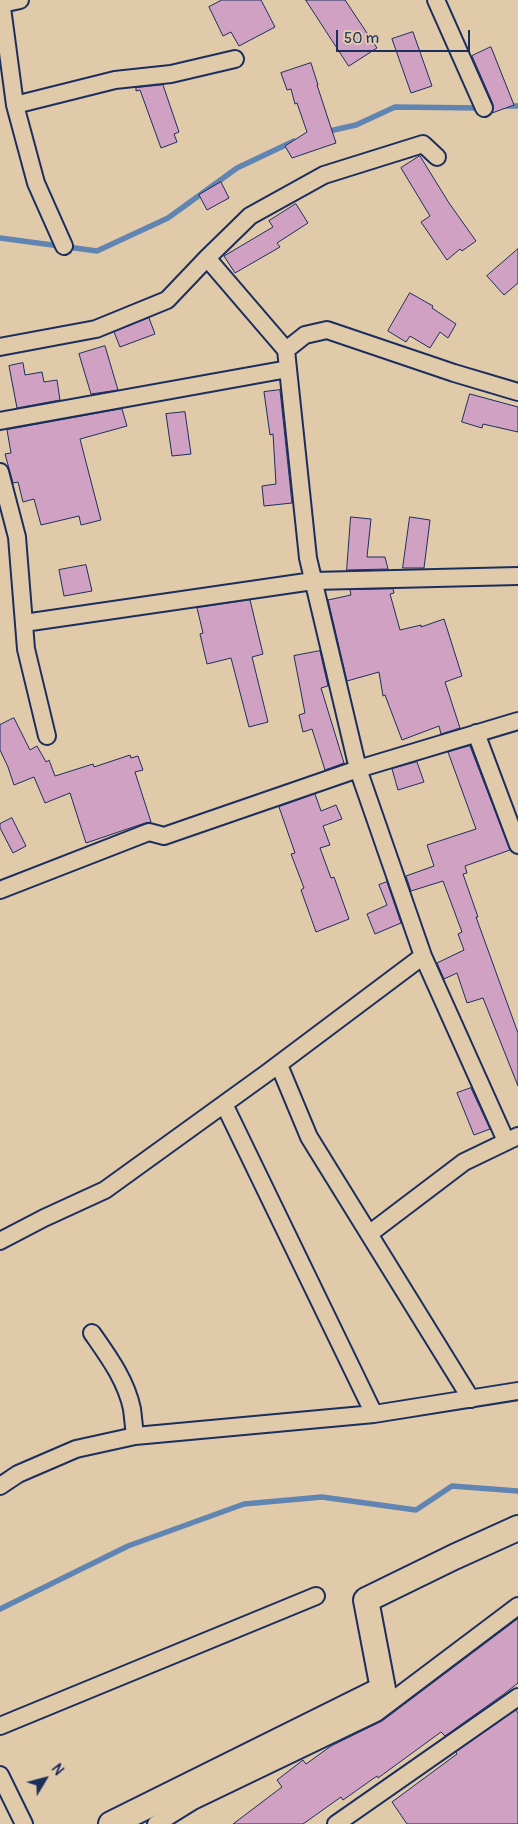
<!DOCTYPE html>
<html>
<head>
<meta charset="utf-8">
<style>
  body { margin:0 }
  #map { position:relative; width:518px; height:1824px; overflow:hidden; background:#e1caaa; font-family:Pangolin,sans-serif }
  canvas { display:block }
  .north { position:absolute; left:20px; top:1754px; width:50px; height:50px; -webkit-text-stroke:4px #e1caaa; paint-order:stroke; rotate:53deg; font-size:14px; font-weight:700; line-height:20px; text-align:center; color:#1b2f5e }
  .north::after { content:''; display:block; margin:auto; width:18px; height:22px; background:#1b2f5e; clip-path:polygon(50% 0,100% 100%,50% 72%,0 100%) }
  .scale { position:absolute; left:336px; top:30px; width:134px; height:22px; box-sizing:border-box; border:2px solid #1b2f5e; border-top:0; padding-left:6px; font-size:15px; line-height:18px; white-space:nowrap; color:#1b2f5e; -webkit-text-stroke:4px #e1caaa; paint-order:stroke }
</style>
</head>
<body>
<div id="map">
<canvas width="518" height="1824"></canvas>
<div class="north">N</div>
<div class="scale">50 m</div>
</div>
<script>
const c = document.querySelector('canvas').getContext('2d');
c.lineJoin = 'round';
function stroke(path, color, width, dash) { c.strokeStyle = color; c.lineWidth = width; c.lineCap = dash ? 'butt' : 'round'; c.setLineDash(dash || []); c.stroke(path); }
function fillPath(path, color) { c.fillStyle = color; c.fill(path, 'evenodd'); }
const stream = new Path2D(`
  M 505,106 L 518,106
  M 325,132 L 356,125 L 395,107 L 481,108
  M 0,238 L 97,251 L 168,218 L 237,168 L 294,141
  M 0,1609 L 128,1546 L 244,1504 L 322,1497 L 416,1510 L 452,1486 L 518,1491`);
const building = new Path2D(`
  M 222,0 L 261,0 L 275,27 L 239,46 L 231,32 L 223,36 L 209,7 Z
  M 306,0 L 345,0 L 377,48 L 349,66 Z
  M 413,32 L 432,86 L 411,93 L 392,39 Z
  M 491,47 L 514,105 L 492,113 L 493,104 L 472,56 Z
  M 311,63 L 318,85 L 317,85 L 336,143 L 292,158 L 285,146 L 307,132 L 297,103 L 295,104 L 291,89 L 287,90 L 281,73 Z
  M 163,85 L 179,132 L 174,134 L 177,142 L 161,148 L 140,90 L 136,91 L 136,88 Z
  M 420,156 L 449,203 L 476,241 L 462,251 L 460,249 L 447,260 L 421,222 L 430,216 L 401,168 Z
  M 221,182 L 229,198 L 207,210 L 199,195 Z
  M 296,204 L 308,223 L 277,243 L 280,247 L 235,273 L 224,256 L 273,227 L 269,221 Z
  M 518,249 L 518,283 L 504,295 L 487,276 Z
  M 410,293 L 433,306 L 432,308 L 456,324 L 448,338 L 440,332 L 430,348 L 410,336 L 406,342 L 388,331 Z
  M 149,318 L 155,334 L 120,347 L 114,332 Z
  M 105,346 L 118,390 L 91,394 L 79,354 Z
  M 23,363 L 25,375 L 42,372 L 44,382 L 57,380 L 60,400 L 17,408 L 9,366 Z
  M 280,390 L 292,503 L 264,506 L 262,486 L 276,484 L 273,434 L 270,435 L 264,392 Z
  M 470,394 L 518,407 L 518,432 L 483,424 L 482,428 L 462,422 Z
  M 122,409 L 127,426 L 80,439 L 101,520 L 81,525 L 79,516 L 41,525 L 34,499 L 23,502 L 18,482 L 13,483 L 5,454 L 11,453 L 7,430 Z
  M 185,412 L 191,454 L 172,456 L 166,414 Z
  M 351,517 L 371,519 L 367,557 L 385,557 L 388,569 L 347,570 Z
  M 410,517 L 430,520 L 424,568 L 403,568 Z
  M 86,565 L 92,591 L 64,596 L 59,570 Z
  M 393,589 L 394,593 L 390,594 L 400,630 L 421,625 L 421,627 L 444,619 L 462,676 L 445,682 L 460,728 L 441,734 L 439,726 L 402,740 L 385,695 L 383,696 L 379,672 L 347,681 L 328,600 L 351,595 L 350,590 Z
  M 250,600 L 263,654 L 252,657 L 268,722 L 249,727 L 231,658 L 207,664 L 200,634 L 203,633 L 197,608 Z
  M 320,651 L 328,686 L 321,688 L 344,763 L 325,770 L 312,729 L 303,732 L 299,715 L 305,713 L 294,656 Z
  M 14,718 L 30,750 L 37,746 L 46,762 L 49,760 L 55,776 L 93,764 L 94,767 L 130,755 L 131,758 L 138,756 L 143,770 L 135,772 L 151,822 L 145,823 L 86,843 L 70,793 L 45,803 L 34,777 L 14,785 L 8,767 L 0,750 L 0,725 Z
  M 470,746 L 510,850 L 465,866 L 467,873 L 463,874 L 478,917 L 476,917 L 518,1033 L 518,1086 L 483,998 L 467,1003 L 457,973 L 444,979 L 437,963 L 464,950 L 458,934 L 462,932 L 443,881 L 411,891 L 406,876 L 434,866 L 427,845 L 476,829 L 448,752 Z
  M 417,762 L 424,782 L 398,790 L 392,769 Z
  M 315,794 L 321,811 L 336,805 L 342,819 L 323,826 L 330,845 L 320,848 L 331,878 L 334,877 L 349,919 L 316,932 L 301,890 L 304,888 L 291,854 L 295,853 L 279,807 Z
  M 12,818 L 26,846 L 13,853 L 0,828 L 0,824 Z
  M 387,882 L 401,923 L 375,934 L 367,914 L 387,905 L 379,885 Z
  M 471,1088 L 490,1129 L 474,1135 L 457,1093 Z
  M 518,1619 L 518,1683 L 504,1694 L 445,1736 L 441,1732 L 378,1778 L 377,1776 L 343,1800 L 341,1797 L 303,1824 L 233,1824 L 282,1787 L 277,1780 L 303,1760 L 306,1764 L 331,1746 L 382,1721 Z
  M 516,1710 L 518,1713 L 518,1824 L 407,1824 L 392,1802 L 457,1754 L 456,1752 Z`);
const street = new Path2D(`
  M 1,0 L 15,105 L 36,183 L 64,246
  M 436,0 L 484,108
  M 2,4 L 20,0
  M 15,105 L 115,80 L 171,74 L 235,59
  M 207,258 L 286,350 L 308,558 L 358,769 L 423,956 L 506,1141
  M 0,347 L 96,329 L 167,300 L 207,258 L 250,216 L 324,175 L 423,144 L 437,157
  M 286,350 L 305,335 L 327,330 L 454,373 L 518,392
  M 0,421 L 288,369
  M 0,472 L 17,537 L 26,649 L 47,736
  M 24,623 L 313,581 L 518,576
  M 476,733 L 518,845
  M 0,890 L 149,832 L 164,836 L 358,769 L 518,721
  M 279,1065 L 309,1137 L 471,1399
  M 224,1104 L 374,1414
  M 369,1234 L 464,1162 L 518,1136
  M 0,1241 L 44,1218 L 105,1190 L 267,1073 L 423,956
  M 92,1333 C 108,1356 126,1380 132,1409 C 133,1417 134,1427 135,1436
  M 0,1486 L 18,1474 L 76,1449 L 135,1436 L 374,1414 L 518,1391
  M 0,1726 L 316,1596
  M 0,1775 L 24,1824
  M 156,1824 L 193,1801 L 376,1713 L 518,1606
  M 336,1824 L 518,1697`);
const secondary = new Path2D(`
  M 111,1824 L 383,1689 L 366,1600 L 454,1557 L 518,1528`);
stroke(stream, '#6185b2', 5.5);
fillPath(building, '#d0a1c2');
stroke(building, '#1b2f5e', 1);
stroke(street, '#1b2f5e', 20);
stroke(secondary, '#1b2f5e', 28);
stroke(street, '#e1caaa', 16);
stroke(secondary, '#e1caaa', 24);
</script>
</body>
</html>
